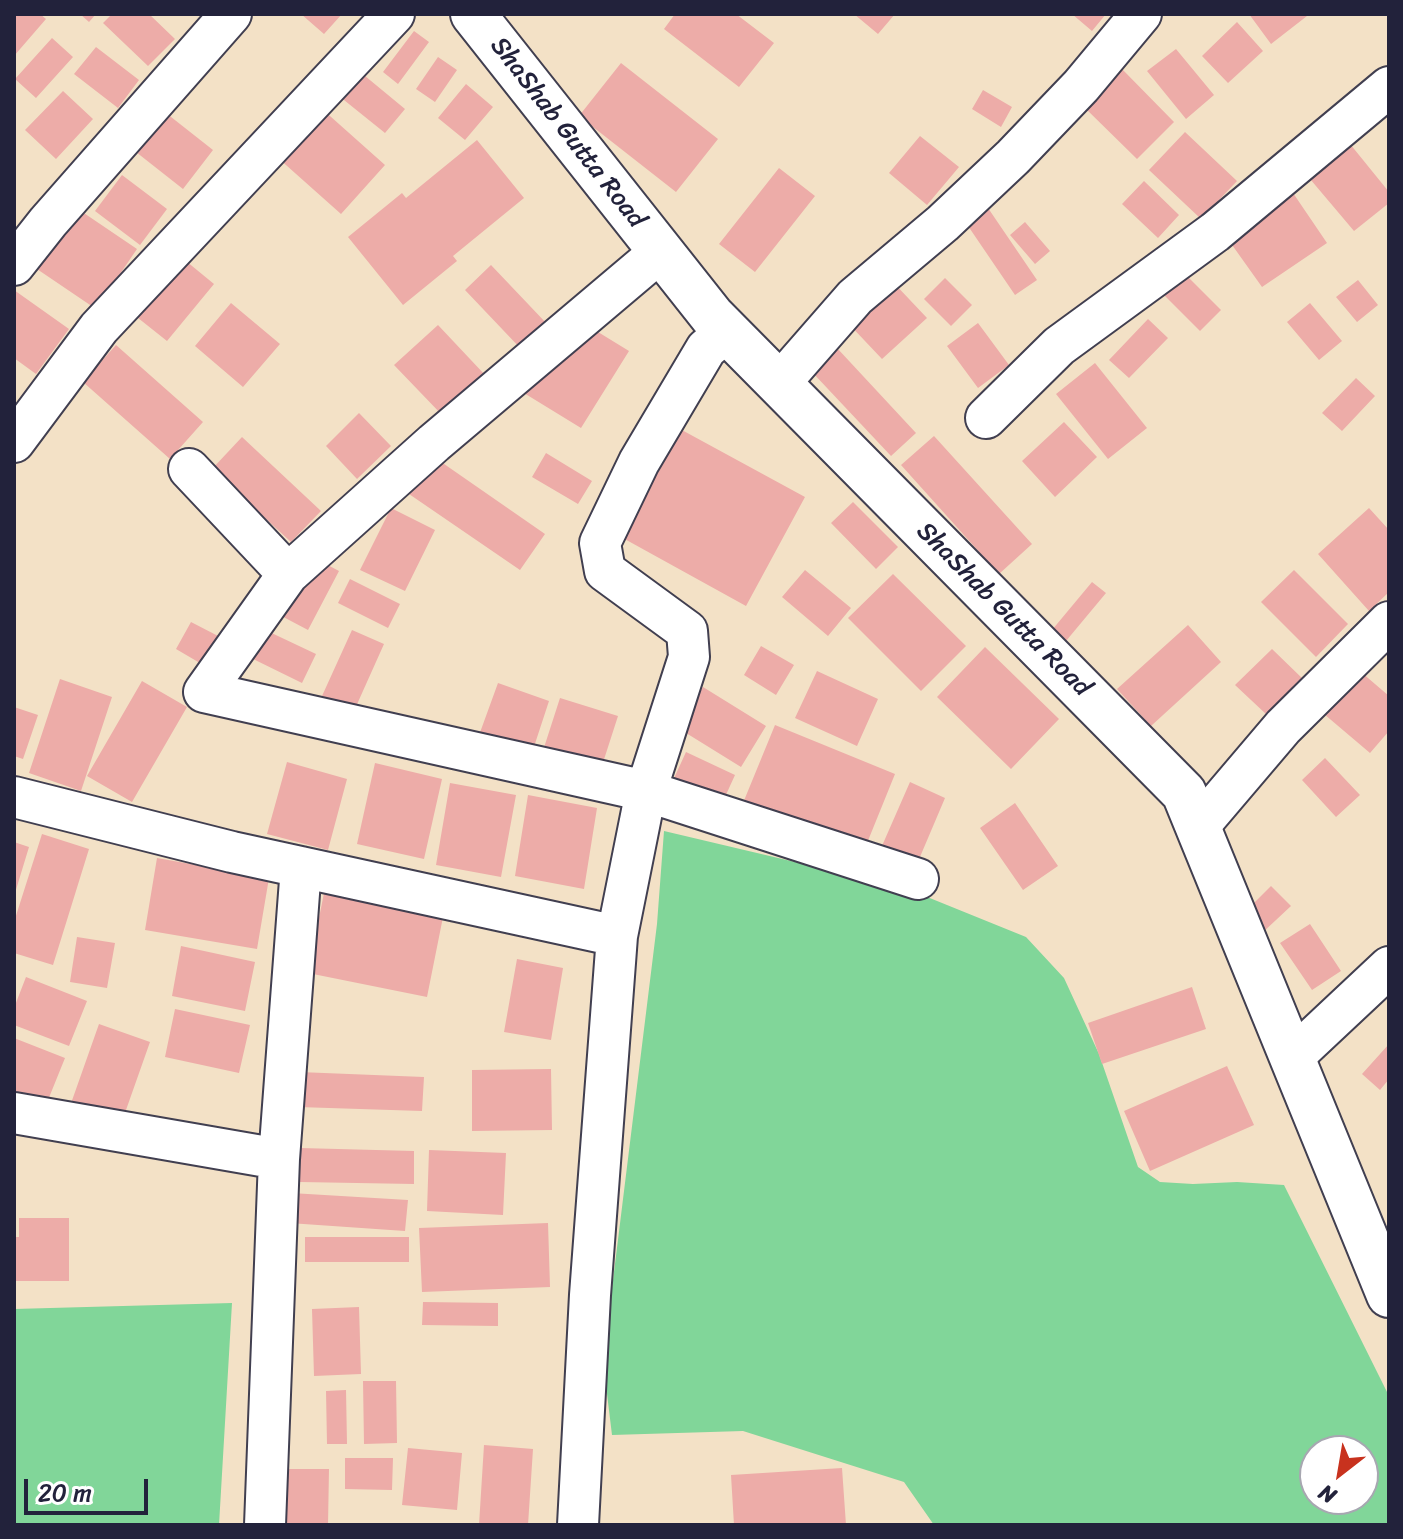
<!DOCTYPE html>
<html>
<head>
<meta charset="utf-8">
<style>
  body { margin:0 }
  #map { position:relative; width:1403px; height:1539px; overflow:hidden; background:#f3e1c6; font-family:Sriracha,sans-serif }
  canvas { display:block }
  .frame { position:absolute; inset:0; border:16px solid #22223b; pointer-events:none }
  .north { position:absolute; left:1299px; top:1435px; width:80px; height:80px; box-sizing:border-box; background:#fff; border:2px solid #a7a7b1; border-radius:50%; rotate:211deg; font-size:22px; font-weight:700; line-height:32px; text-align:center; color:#22223b }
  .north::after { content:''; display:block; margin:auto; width:28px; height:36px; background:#c8321e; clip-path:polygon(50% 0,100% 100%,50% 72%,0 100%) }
  .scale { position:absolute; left:24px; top:1479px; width:124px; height:36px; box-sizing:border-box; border:4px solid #22223b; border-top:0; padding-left:10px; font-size:24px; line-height:28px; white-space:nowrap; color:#22223b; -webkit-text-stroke:6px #fff; paint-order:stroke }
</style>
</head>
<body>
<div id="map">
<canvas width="1403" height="1539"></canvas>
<div class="frame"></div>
<div class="north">N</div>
<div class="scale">20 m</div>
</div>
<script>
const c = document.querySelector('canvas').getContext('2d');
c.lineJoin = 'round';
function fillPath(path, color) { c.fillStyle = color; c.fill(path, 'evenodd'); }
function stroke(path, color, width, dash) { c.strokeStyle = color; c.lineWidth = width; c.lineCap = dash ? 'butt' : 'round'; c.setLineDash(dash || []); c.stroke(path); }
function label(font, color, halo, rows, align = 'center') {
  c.font = font + ' Sriracha,sans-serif'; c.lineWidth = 7; c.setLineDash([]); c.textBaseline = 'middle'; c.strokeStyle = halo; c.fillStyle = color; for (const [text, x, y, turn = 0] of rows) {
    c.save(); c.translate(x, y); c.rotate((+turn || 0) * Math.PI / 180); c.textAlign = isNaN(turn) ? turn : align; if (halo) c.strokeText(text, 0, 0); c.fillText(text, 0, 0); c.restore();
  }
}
const green = new Path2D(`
  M 664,831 L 905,888 L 1026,937 L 1064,978 L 1099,1054 L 1138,1167 L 1160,1182 L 1193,1184 L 1237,1182 L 1284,1185 L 1389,1396 L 1389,1525 L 934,1525 L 904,1482 L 743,1431 L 612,1435 L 603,1361 L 657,924 ZM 1315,1451 L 1363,1451 L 1363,1499 L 1315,1499 Z
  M 232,1303 L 219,1525 L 14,1525 L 14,1309 Z`);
const building = new Path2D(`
  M 14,14 L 40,14 L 46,19 L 14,56 Z
  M 80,14 L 96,14 L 89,22 Z
  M 112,14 L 149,14 L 175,39 L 148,66 L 103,23 Z
  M 301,14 L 342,14 L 324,34 Z
  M 675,14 L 736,14 L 774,43 L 739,87 L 664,29 Z
  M 854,14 L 895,14 L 878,34 Z
  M 1072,14 L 1106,14 L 1092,31 Z
  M 1249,14 L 1306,14 L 1307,16 L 1271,44 Z
  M 1237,22 L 1263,51 L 1228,83 L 1202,56 Z
  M 414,31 L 429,42 L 398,84 L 383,72 Z
  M 52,38 L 73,57 L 36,98 L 15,79 Z
  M 96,47 L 139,80 L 118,108 L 74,74 Z
  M 1176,49 L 1214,95 L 1186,119 L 1147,71 Z
  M 438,57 L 457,70 L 435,102 L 416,89 Z
  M 621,63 L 718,139 L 676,192 L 579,116 Z
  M 1122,69 L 1174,122 L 1137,159 L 1084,107 Z
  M 359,71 L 405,109 L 385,133 L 339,96 Z
  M 466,84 L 493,107 L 465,140 L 438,118 Z
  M 983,90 L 1012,107 L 1001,127 L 972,109 Z
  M 63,91 L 93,119 L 56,159 L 25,130 Z
  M 321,108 L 385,165 L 341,214 L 277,157 Z
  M 166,113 L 213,150 L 183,189 L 136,152 Z
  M 1185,132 L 1237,181 L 1201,219 L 1149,170 Z
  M 920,136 L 959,167 L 927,205 L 889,173 Z
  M 1346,139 L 1389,192 L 1389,203 L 1354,231 L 1305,173 Z
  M 477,140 L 524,198 L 453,256 L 457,261 L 403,305 L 348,237 L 402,193 L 406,198 Z
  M 779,168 L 815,196 L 755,272 L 719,244 Z
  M 122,175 L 167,209 L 140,245 L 95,211 Z
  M 1144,181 L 1179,215 L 1158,238 L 1122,204 Z
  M 1291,190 L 1327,243 L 1262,287 L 1225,235 Z
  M 72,205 L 137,249 L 96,309 L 31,265 Z
  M 988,208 L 1037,280 L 1015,295 L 966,223 Z
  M 1025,222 L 1050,251 L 1035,264 L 1010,235 Z
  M 175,252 L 214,284 L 167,341 L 128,310 Z
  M 491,265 L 548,325 L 522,350 L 465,290 Z
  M 1184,273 L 1221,310 L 1200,331 L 1163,294 Z
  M 945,278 L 972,305 L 951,326 L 924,299 Z
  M 1358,280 L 1378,305 L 1357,322 L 1336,297 Z
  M 892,281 L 927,318 L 882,359 L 847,322 Z
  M 14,290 L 69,329 L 36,374 L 14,358 Z
  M 231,303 L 280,344 L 243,387 L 195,346 Z
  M 1310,303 L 1342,341 L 1319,360 L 1287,322 Z
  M 567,313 L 629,351 L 581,428 L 519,390 Z
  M 1148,319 L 1168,338 L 1129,378 L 1109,360 Z
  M 978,323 L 1009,365 L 978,388 L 947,346 Z
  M 438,325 L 486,376 L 443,416 L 394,365 Z
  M 116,345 L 203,422 L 170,459 L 83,382 Z
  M 837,348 L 916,433 L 891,456 L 812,372 Z
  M 1095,363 L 1147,428 L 1108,459 L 1056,394 Z
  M 1356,378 L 1375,396 L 1342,431 L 1322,413 Z
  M 359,413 L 391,446 L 357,479 L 326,446 Z
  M 1064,422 L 1097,457 L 1055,497 L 1022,461 Z
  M 680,429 L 805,497 L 746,606 L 621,537 Z
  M 934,436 L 1032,544 L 999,574 L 901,465 Z
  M 242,437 L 321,511 L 291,542 L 212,469 Z
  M 546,453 L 592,481 L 578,504 L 532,477 Z
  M 434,457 L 545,534 L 520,570 L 409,494 Z
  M 853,502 L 898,547 L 876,569 L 831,523 Z
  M 391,508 L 435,530 L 405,591 L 360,570 Z
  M 1369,508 L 1389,530 L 1389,592 L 1369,611 L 1318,554 Z
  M 303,552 L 339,571 L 308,630 L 272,611 Z
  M 805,570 L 851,608 L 828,636 L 782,597 Z
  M 1294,570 L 1348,624 L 1316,657 L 1261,602 Z
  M 893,574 L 966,646 L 921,691 L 848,618 Z
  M 350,579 L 400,604 L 388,628 L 338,603 Z
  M 1092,582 L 1106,593 L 1066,641 L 1052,630 Z
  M 191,622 L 220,637 L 205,666 L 176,649 Z
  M 1188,625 L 1221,662 L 1151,726 L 1117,689 Z
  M 261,628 L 316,654 L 302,683 L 247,656 Z
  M 352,630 L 384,644 L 354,711 L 322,696 Z
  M 761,646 L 794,665 L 776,695 L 744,675 Z
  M 985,647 L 1059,719 L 1011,769 L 937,697 Z
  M 1272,649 L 1303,679 L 1267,715 L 1235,685 Z
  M 817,671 L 878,699 L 857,746 L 795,718 Z
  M 1361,672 L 1389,696 L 1389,731 L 1370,753 L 1324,714 Z
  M 60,679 L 112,697 L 81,791 L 29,773 Z
  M 142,681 L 187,707 L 132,802 L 87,776 Z
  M 498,683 L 549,701 L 527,768 L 474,749 Z
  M 703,687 L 766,726 L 741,767 L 678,728 Z
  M 560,698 L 618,716 L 598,778 L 540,760 Z
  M 14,707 L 38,715 L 23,759 L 14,756 Z
  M 775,725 L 895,774 L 863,853 L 743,803 Z
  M 686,752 L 735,775 L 714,821 L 665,798 Z
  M 1325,758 L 1360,795 L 1336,817 L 1302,780 Z
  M 287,762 L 347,779 L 328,850 L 267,834 Z
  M 375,763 L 442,779 L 424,859 L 357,844 Z
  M 910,782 L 945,798 L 914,871 L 878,855 Z
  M 450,783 L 516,795 L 501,877 L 436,865 Z
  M 528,795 L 597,808 L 584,889 L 515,876 Z
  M 1015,803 L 1058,866 L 1023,890 L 980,828 Z
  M 42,834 L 89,849 L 53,965 L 14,953 L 14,922 Z
  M 14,842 L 29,847 L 15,893 L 14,892 Z
  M 157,858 L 269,878 L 257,949 L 145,930 Z
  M 1271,886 L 1291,906 L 1261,934 L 1242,915 Z
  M 324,893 L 443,917 L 427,997 L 308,973 Z
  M 1310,924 L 1341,971 L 1312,990 L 1280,943 Z
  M 77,937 L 115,943 L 107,988 L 70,982 Z
  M 181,946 L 255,962 L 245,1011 L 172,996 Z
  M 517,959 L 563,968 L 551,1040 L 504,1032 Z
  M 26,977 L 87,1001 L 69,1046 L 14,1025 L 14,1008 Z
  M 1192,987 L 1206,1029 L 1102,1064 L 1088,1023 Z
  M 175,1009 L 250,1025 L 239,1073 L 165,1057 Z
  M 99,1024 L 150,1042 L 120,1127 L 69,1109 Z
  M 14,1038 L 65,1058 L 46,1105 L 14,1092 Z
  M 1389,1044 L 1389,1079 L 1380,1090 L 1362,1074 Z
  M 1227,1066 L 1254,1125 L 1150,1171 L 1124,1111 Z
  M 551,1069 L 552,1130 L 472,1131 L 472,1070 Z
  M 299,1072 L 424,1077 L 422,1111 L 298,1107 Z
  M 300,1148 L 414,1151 L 414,1184 L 300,1182 Z
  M 429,1150 L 506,1153 L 503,1215 L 427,1211 Z
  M 291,1193 L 408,1200 L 405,1231 L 289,1223 Z
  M 19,1218 L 69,1218 L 69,1281 L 14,1281 L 14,1237 L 19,1237 Z
  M 548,1223 L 550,1287 L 422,1292 L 419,1228 Z
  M 305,1237 L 409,1237 L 409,1262 L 305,1262 Z
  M 423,1302 L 498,1303 L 498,1326 L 422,1325 Z
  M 359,1307 L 361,1374 L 314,1376 L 312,1309 Z
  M 363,1381 L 396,1381 L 397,1443 L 364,1444 Z
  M 346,1390 L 347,1444 L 327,1444 L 326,1391 Z
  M 484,1445 L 533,1449 L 528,1525 L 479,1525 Z
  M 408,1448 L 462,1453 L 457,1510 L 402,1505 Z
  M 345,1458 L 393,1458 L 392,1490 L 345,1489 Z
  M 842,1468 L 846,1525 L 734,1525 L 731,1475 Z
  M 286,1469 L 329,1469 L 328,1525 L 286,1525 Z`);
const minor = new Path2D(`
  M 14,265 L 48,222 L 231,14
  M 727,331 L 706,349 L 639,462 L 600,543 L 605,571 L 687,631 L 689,657 L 646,791 L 918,879
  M 779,384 L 855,297 L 943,223 L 1013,157 L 1081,86 L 1141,14
  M 986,418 L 1059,346 L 1215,232 L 1389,87
  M 14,442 L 99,328 L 394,14
  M 189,469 L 288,574 L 434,443 L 660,252
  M 288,574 L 204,692 L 646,791 L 617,936
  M 14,797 L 232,852 L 617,936 L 590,1295 L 578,1525
  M 1198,827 L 1283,727 L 1389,622
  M 1293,1057 L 1389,967
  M 14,1113 L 279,1159
  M 265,1525 L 279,1159 L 301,867`);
const tertiary = new Path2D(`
  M 473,14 L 712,316 L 1184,793 L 1389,1295`);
const streetNames = [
  ["ShaShab Gutta Road",567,133,52],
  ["ShaShab Gutta Road",1003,610,45]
];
fillPath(green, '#81d699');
fillPath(building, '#edaca8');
stroke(minor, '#413f50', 44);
stroke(tertiary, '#413f50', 48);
stroke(minor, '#fff', 40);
stroke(tertiary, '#fff', 44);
label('26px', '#22223b', '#fff', streetNames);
</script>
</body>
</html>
